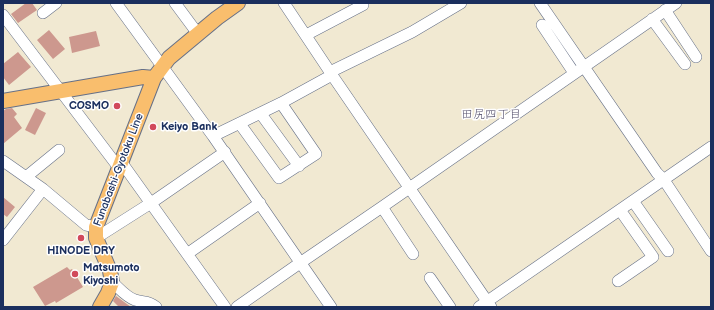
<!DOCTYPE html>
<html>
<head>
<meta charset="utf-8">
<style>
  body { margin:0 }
  #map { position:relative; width:714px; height:310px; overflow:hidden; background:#f1e9d2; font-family:"Balsamiq Sans",sans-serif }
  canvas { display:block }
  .frame { position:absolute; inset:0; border:4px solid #1b2f5e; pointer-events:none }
</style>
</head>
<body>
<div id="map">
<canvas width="714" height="310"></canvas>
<div class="frame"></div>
</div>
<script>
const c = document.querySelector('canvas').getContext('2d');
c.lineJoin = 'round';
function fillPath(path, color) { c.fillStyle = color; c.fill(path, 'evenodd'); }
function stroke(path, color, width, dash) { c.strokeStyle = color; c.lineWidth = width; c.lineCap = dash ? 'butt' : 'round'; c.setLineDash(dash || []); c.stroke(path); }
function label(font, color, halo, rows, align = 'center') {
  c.font = font + ' "Balsamiq Sans","Klee One",sans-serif'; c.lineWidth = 3; c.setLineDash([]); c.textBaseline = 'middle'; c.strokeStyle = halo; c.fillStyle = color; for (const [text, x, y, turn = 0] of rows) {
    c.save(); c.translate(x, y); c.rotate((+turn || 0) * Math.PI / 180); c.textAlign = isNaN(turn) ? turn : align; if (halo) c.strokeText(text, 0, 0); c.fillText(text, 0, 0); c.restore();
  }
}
const building = new Path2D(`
  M 26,3 L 32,3 L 37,10 L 18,23 L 11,14 Z
  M 49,30 L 65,49 L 53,59 L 37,40 Z
  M 96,31 L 100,46 L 72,53 L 69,37 Z
  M 18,52 L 31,67 L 9,85 L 3,77 L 3,64 Z
  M 12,108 L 17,114 L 14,117 L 22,128 L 3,144 L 3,111 L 6,109 Z
  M 36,108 L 46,113 L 35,135 L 25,130 Z
  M 3,197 L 15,207 L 7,217 L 3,214 Z
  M 67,267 L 70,270 L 72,269 L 83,287 L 56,303 L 55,301 L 45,306 L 33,287 Z
  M 116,296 L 131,307 L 119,307 L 113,301 Z`);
const minor = new Path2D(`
  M 116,3 L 213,136 L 331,307
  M 175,3 L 198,34
  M 284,3 L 332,75 L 491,307
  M 540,3 L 657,173 L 664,180 L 711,251
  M 665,10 L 696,57
  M 43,13 L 56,3
  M 3,15 L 119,168
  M 652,19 L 685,64
  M 542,25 L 574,73
  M 306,35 L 363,5
  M 330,72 L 412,32 L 461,3
  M 261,114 L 299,166
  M 240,124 L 279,178 L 316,154 L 281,103
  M 213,136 L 281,103 L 332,75
  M 3,161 L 43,189 L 86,225 L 96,227
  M 122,163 L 225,307
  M 26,177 L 59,150
  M 633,201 L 668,251
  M 382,207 L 413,254
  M 96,238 L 151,203 L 225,152
  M 3,240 L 43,189
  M 187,254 L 260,203
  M 430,278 L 450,307
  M 618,281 L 653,257 L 620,210
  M 112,282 C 119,288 126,297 135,300 C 144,303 148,300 156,307
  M 237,307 L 300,263 L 382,207 L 676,3
  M 479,307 L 711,147`);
const major = new Path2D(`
  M 3,101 L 143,77 L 154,78
  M 100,307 L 108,293 L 112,282 L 110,271 L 96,238 L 96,227 L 154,78 L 169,58 L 217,18 L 238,3`);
const markers = [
  [117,106,4,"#d1495b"],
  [153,127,4,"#d1495b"],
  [81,238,4,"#d1495b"],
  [75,274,4,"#d1495b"]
];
const poiNames = [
  ["COSMO",109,106,"right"],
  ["Keiyo Bank",161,127],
  ["HINODE DRY",81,251,"center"],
  ["Matsumoto",83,268],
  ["Kiyoshi",83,281]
];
const streetNames = [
  ["Funabashi-Gyotoku Line",119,170,-69]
];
const neighbourhoodNames = [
  ["田尻四丁目",491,115]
];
fillPath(building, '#cd988e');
stroke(minor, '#667087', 12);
stroke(major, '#667087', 16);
stroke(minor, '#fff', 11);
stroke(major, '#f9be6d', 14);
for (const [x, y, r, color] of markers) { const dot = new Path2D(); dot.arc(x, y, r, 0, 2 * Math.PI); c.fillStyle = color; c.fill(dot); stroke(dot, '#fff', 1.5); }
label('bold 11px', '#1b2f5e', '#fff', poiNames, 'left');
label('11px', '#1b2f5e', '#fff', streetNames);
label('12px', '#59546f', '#fff', neighbourhoodNames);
</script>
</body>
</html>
